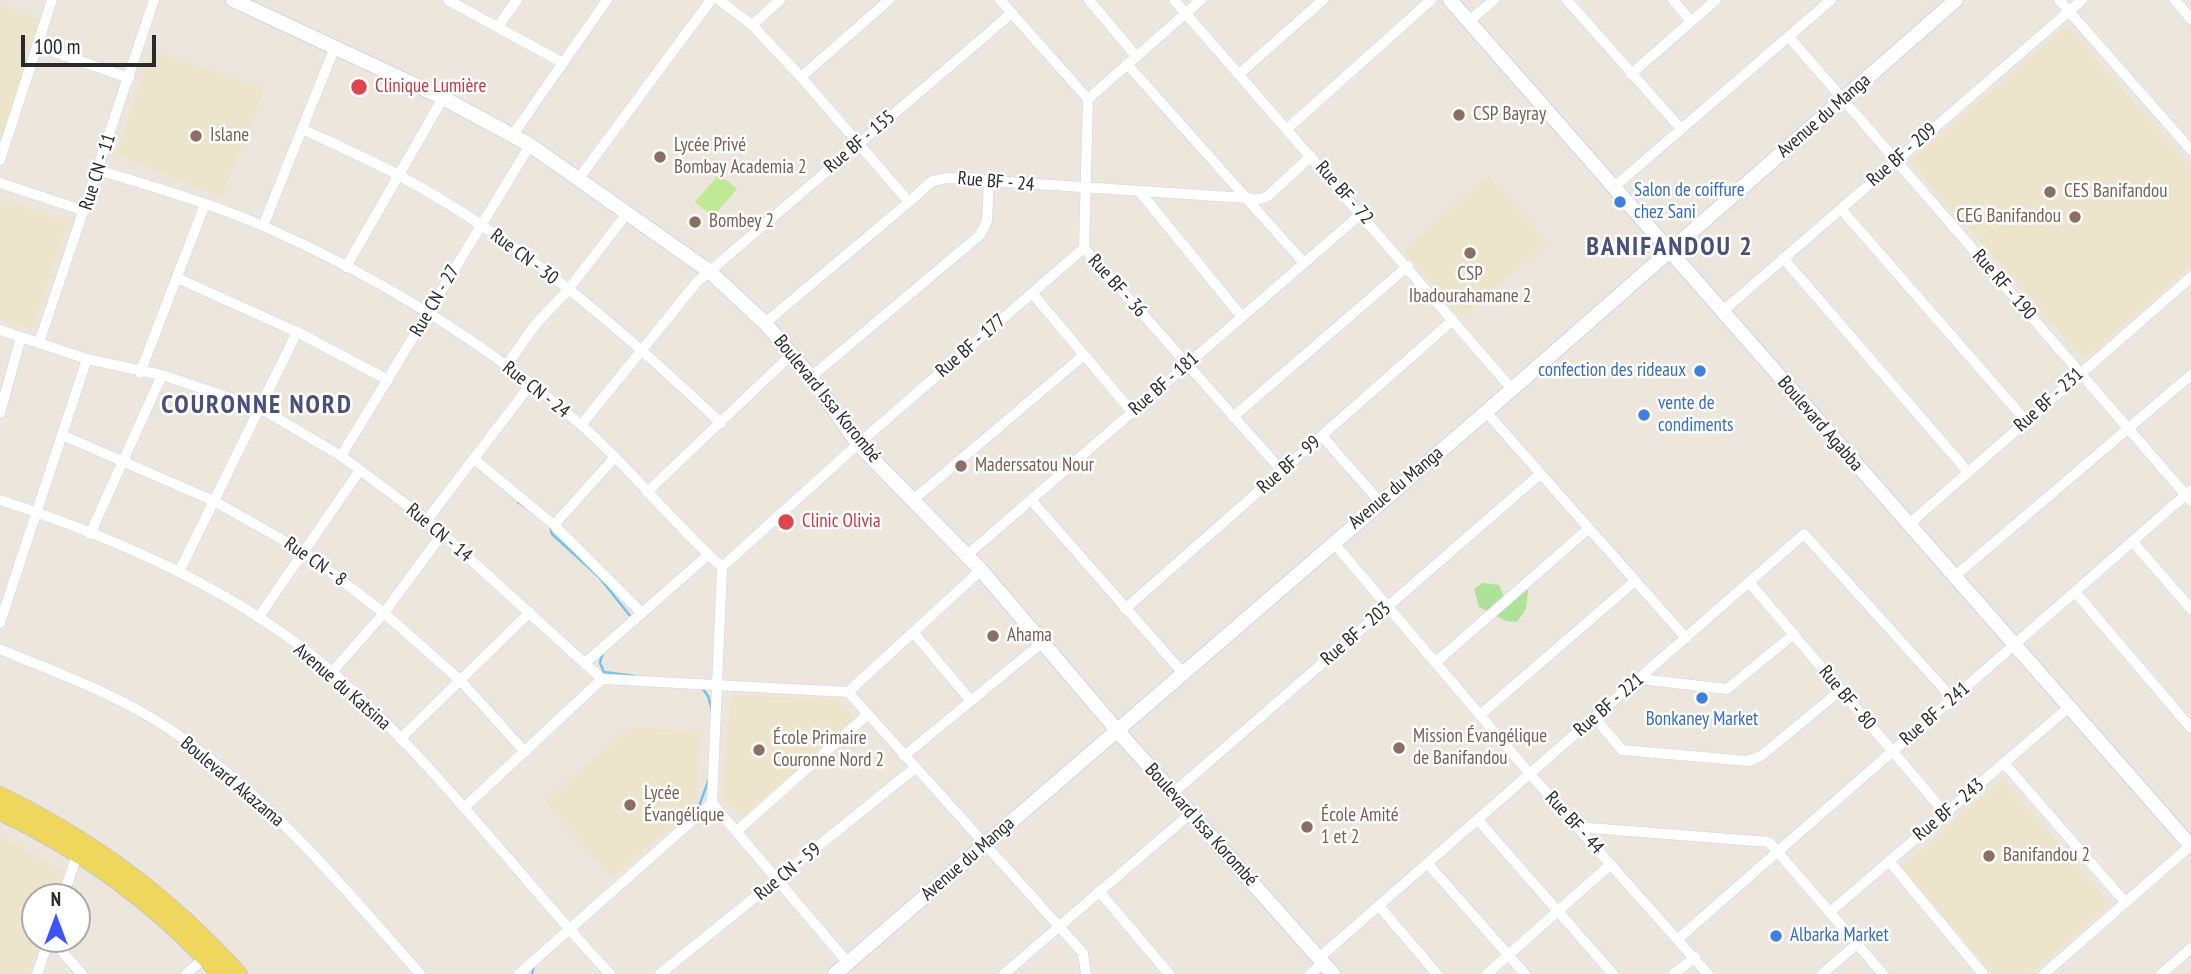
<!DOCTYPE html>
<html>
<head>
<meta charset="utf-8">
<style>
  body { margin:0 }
  #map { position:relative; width:2191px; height:974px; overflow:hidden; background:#ece6dc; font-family:"PT Sans Narrow",sans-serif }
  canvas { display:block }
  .north { position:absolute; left:21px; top:883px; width:70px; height:70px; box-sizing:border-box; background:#fff; border:2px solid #aaa; border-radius:50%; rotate:0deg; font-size:19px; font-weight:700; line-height:28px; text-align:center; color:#2a2a2a }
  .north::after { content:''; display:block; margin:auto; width:24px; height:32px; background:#3d53f8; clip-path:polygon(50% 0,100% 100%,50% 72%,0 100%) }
  .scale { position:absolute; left:21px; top:35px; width:135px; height:32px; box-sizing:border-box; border:4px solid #2a2a2a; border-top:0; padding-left:9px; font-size:21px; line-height:24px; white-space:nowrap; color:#2a2a2a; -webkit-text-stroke:5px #fff; paint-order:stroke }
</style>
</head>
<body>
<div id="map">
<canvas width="2191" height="974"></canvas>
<div class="north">N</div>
<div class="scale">100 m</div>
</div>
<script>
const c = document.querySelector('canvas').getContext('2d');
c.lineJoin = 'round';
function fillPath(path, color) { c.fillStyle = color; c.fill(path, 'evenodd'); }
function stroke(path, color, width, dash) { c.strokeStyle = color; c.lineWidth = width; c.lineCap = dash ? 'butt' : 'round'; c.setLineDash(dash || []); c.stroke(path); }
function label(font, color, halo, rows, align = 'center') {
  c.font = font + ' "PT Sans Narrow",sans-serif'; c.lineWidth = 5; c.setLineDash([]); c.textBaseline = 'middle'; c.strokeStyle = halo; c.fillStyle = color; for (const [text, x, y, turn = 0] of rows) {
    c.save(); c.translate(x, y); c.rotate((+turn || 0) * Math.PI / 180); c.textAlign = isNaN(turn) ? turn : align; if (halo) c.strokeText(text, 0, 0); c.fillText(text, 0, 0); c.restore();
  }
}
const education = new Path2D(`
  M 0,5 L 42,19 L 0,149 Z
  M 2067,26 L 2191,168 L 2191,266 L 2084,359 L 1910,161 Z
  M 151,50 L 265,89 L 221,197 L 116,154 Z
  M 1488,176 L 1547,242 L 1461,318 L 1404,250 Z
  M 0,199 L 68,222 L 32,329 L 0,319 Z
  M 731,695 L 837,700 L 855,719 L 742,817 L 722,799 Z
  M 631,727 L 700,732 L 696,804 L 612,877 L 545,801 Z
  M 2002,779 L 2111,904 L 2030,974 L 1993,974 L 1901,868 Z
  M 0,836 L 63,871 L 54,897 L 35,897 L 35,939 L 41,939 L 29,974 L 0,974 Z`);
const green = new Path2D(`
  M 1483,583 L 1499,585 L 1507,603 L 1517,599 L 1518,590 L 1528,590 L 1526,609 L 1517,622 L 1506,621 L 1479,607 L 1474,589 Z`);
const pitch = new Path2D(`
  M 719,174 L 737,189 L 713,217 L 695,202 Z`);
const stream = new Path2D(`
  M 518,502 L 532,512
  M 550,527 L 552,534 L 599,577 L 631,617
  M 603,652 L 600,663 L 604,672 L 635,676
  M 702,688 L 708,696 L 712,710
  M 698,809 L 709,779
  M 532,974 L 534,966`);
const street = new Path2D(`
  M 448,0 L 563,63
  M 719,0 L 752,25 L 801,77 L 909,202 L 932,181 L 948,178 L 1260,199 L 1268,196 L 1311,156
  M 1000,0 L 1088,99 L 1084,248 L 1282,471
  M 1089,0 L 1136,56
  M 1174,0 L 1511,388
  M 1567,0 L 1681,129
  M 1673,0 L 1691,21
  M 2059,0 L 2191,150
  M 2175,0 L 2191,19
  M 1469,21 L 1494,0
  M 499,25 L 517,0
  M 752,25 L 780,0
  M 1789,37 L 2191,501
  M 37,46 L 129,78
  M 1127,64 L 1304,263
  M 1239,74 L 1323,0
  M 1631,74 L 1716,0
  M 801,77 L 889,0
  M 1088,99 L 1201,0
  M 1288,128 L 1431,0
  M 302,129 C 334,144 366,158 398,175 C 517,238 623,331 721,423
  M 512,136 L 607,0
  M 0,160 L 52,0
  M 98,170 C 153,187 210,203 263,226 C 377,276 486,343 580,424 C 631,468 672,523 722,567 L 712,803
  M 579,178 L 711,0
  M 0,183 L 85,211
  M 1614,187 L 1831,0
  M 1140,192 L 1242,317
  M 1841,209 L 2026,421
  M 263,226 L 335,47
  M 1783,258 L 1968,472
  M 346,267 L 443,98
  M 177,278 L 297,332 L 388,380
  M 1032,293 L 1132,412
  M 1723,311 L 2082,0
  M 765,323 L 909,202
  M 0,330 L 87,359 L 162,375 L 260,408 L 341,456 L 427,520 L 602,679
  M 39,343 L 154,0
  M 506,366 L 535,325 L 568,290 L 628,212
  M 140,373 L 205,204
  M 811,377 L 980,235 L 987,221 L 989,182
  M 1486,412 L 1686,638
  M 0,413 L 21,337
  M 1233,417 L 1408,266
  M 581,425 L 697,282 L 1012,13
  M 62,435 L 214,501 L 304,552 L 384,613 L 461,681 L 525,752
  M 1322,436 L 1380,502
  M 341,456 L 530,145
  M 474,459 L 554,525 L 641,612
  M 647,492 L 792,354
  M 0,500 C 116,538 240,591 333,673 C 436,764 517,874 610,974
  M 913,500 L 1084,355
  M 1031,500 L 1182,672
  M 427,520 L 530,385
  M 554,525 L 615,457
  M 1908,525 L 2191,277
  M 90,534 L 162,375
  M 2132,541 L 2191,609
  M 1333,542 L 1530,774 L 1708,974
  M 966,556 L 1362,213
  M 722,567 L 858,444 L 1084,248
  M 179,572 L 297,332
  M 1955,576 L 2191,375
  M 1749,582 L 1945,813
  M 2075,592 L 2191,728
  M 1125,609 L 1453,320
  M 258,618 L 360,470
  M 0,623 L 87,359
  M 913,632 L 971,701
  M 0,649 C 54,672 111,692 160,723 C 263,790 340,883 420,974
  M 585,663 L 708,555
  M 1435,663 L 1588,529
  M 332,672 L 384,613 L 442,534
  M 602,679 L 848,692
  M 1639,679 L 1727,689 L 1794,634
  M 848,692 L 1083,953 L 1086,974
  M 848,692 L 981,570
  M 1480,715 L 1635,581
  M 1595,718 L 1622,750 L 1748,761 L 1761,756 L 1841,690
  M 400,739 L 530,612
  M 904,756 L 1044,641
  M 2004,763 L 2125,902
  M 1173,793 L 1539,475
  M 712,803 L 848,963
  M 466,806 L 602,679
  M 1478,820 L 1613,974
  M 1577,827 L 1769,842 L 1883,974
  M 738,830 L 867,715
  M 1889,861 L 1983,974
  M 1428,864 L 1525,974
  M 1099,891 L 1169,974
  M 63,897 L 78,852
  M 1379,906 L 1437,974
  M 1830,912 L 2068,708
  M 1679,938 L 2191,490
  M 51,939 L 82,974
  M 1319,958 L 1804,534 L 1953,699
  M 37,974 L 49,939
  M 186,974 L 207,956
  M 519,974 L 712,803
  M 660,974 L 915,768
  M 1004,974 L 1191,813
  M 1310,974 L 1323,963
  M 1487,974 L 1611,864
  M 1674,974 L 1695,957
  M 1822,974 L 1857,944
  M 2044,974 L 2191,845
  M 2161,974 L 2191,948`);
const secondary = new Path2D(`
  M 233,0 L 443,98 L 530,145 L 709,271 L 765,323 L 811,377 L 858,444 L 981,570 L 1116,729 L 1333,974
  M 1450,0 L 2191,846
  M 835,974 L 1486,412 L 1956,0`);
const primary = new Path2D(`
  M 0,795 C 95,842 168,896 239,974
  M 0,812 C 84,851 157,905 220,974`);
const markers = [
  [359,87,9,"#e0444e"],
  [1459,115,7,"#8d6e63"],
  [196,136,7,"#8d6e63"],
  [660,157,7,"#8d6e63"],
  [2050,192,7,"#8d6e63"],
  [1620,202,7,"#3f7fe0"],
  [2075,217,7,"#8d6e63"],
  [695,222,7,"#8d6e63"],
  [1470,253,7,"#8d6e63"],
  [1700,371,7,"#3f7fe0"],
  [1644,415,7,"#3f7fe0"],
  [961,466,7,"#8d6e63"],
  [786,522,9,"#e0444e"],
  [993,636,7,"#8d6e63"],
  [1702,698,7,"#3f7fe0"],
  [1399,748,7,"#8d6e63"],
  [759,750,7,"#8d6e63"],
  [630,805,7,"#8d6e63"],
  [1307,827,7,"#8d6e63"],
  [1989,856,7,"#8d6e63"],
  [1776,936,7,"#3f7fe0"]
];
const healthNames = [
  ["Clinique Lumière",375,87],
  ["Clinic Olivia",802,522]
];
const educationNames = [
  ["CSP Bayray",1473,115],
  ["Islane",210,136],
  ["Lycée Privé",674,146],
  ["Bombay Academia 2",674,168],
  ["CES Banifandou",2064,192],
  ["CEG Banifandou",2061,217,"right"],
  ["Bombey 2",709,222],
  ["CSP",1470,275,"center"],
  ["Ibadourahamane 2",1470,297,"center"],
  ["Maderssatou Nour",975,466],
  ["Ahama",1007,636],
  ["Mission Évangélique",1413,737],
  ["de Banifandou",1413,759],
  ["École Primaire",773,739],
  ["Couronne Nord 2",773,761],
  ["Lycée",644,794],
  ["Évangélique",644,816],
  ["École Amité",1321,816],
  ["1 et 2",1321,838],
  ["Banifandou 2",2003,856]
];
const streetNames = [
  ["Avenue du Manga",1824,116,-41],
  ["Rue BF - 155",860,142,-40],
  ["Rue BF - 209",1902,155,-41],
  ["Rue CN - 11",98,172,-72],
  ["Rue BF - 24",996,182,5],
  ["Rue BF - 72",1344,193,49],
  ["Rue CN - 30",524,257,37],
  ["Rue RF - 190",2004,285,49],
  ["Rue BF - 36",1117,286,48],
  ["Rue CN - 27",435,301,-60],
  ["Rue BF - 177",971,346,-41],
  ["Rue BF - 181",1164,384,-41],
  ["Rue CN - 24",536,390,38],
  ["Boulevard Issa Korombé",827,399,51],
  ["Rue BF - 231",2049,400,-42],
  ["Boulevard Agabba",1820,424,49],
  ["Rue BF - 99",1289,465,-41],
  ["Avenue du Manga",1396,488,-40],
  ["Rue CN - 14",439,533,40],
  ["Rue CN - 8",315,562,35],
  ["Rue BF - 203",1356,634,-41],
  ["Avenue du Katsina",342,687,41],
  ["Rue BF - 80",1847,698,50],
  ["Rue BF - 221",1609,705,-41],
  ["Rue BF - 241",1935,714,-41],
  ["Boulevard Akazama",232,782,40],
  ["Rue BF - 243",1949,810,-40],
  ["Rue BF - 44",1574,823,48],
  ["Boulevard Issa Korombé",1201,825,48],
  ["Avenue du Manga",968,859,-41],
  ["Rue CN - 59",788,872,-39]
];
const shopNames = [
  ["Salon de coiffure",1634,191],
  ["chez Sani",1634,213],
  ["confection des rideaux",1686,371,"right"],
  ["vente de",1658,404],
  ["condiments",1658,426],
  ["Bonkaney Market",1702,720,"center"],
  ["Albarka Market",1790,936]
];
const districtNames = [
  ["BANIFANDOU 2",1670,248],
  ["COURONNE NORD",257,406]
];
fillPath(education, '#ede5cb');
fillPath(green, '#ade299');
fillPath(pitch, '#c0e995');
stroke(stream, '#70c3ed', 2.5);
stroke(street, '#d1d3e3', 11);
stroke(secondary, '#d1d3e3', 16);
stroke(primary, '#c8c8c8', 18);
stroke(street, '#fff', 10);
stroke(secondary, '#fff', 14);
stroke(primary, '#efd75e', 16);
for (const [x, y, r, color] of markers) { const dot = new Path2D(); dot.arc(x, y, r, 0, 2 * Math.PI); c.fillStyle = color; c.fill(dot); stroke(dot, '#fff', 2.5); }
label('19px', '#be3a42', '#fff', healthNames, 'left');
label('19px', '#785e54', '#fff', educationNames, 'left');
label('19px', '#2a2a2a', '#fff', streetNames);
label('19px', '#366cbe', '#fff', shopNames, 'left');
c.letterSpacing = '2px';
label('bold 26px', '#4b507a', '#fff', districtNames);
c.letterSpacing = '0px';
</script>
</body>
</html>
